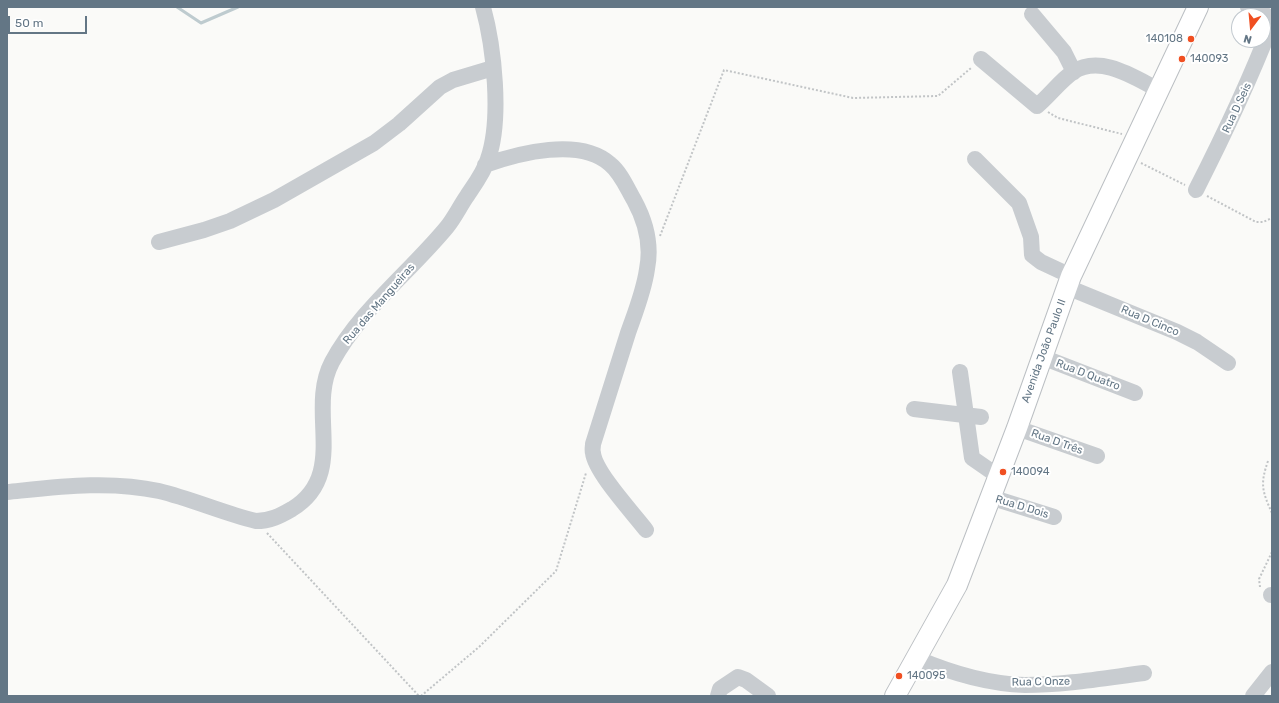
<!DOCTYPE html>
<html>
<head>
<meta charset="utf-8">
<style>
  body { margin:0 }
  #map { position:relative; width:1279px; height:703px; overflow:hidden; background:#fafaf8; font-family:Rubik,sans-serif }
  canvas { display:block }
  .frame { position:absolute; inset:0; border:8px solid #637685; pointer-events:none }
  .north { position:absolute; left:1231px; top:8px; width:40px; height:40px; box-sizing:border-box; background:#fff; border:1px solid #c1c8ce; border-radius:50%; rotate:196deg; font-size:11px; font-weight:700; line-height:16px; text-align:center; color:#637685 }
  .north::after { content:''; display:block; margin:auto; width:14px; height:18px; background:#f04f21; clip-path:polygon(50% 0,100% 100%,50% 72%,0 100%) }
  .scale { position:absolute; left:8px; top:16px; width:79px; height:18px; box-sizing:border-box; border:2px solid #637685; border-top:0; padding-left:5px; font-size:12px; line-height:14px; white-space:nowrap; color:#637685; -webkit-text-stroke:3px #fff; paint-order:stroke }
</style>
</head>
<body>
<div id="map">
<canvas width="1279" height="703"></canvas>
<div class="frame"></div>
<div class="north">N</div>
<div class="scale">50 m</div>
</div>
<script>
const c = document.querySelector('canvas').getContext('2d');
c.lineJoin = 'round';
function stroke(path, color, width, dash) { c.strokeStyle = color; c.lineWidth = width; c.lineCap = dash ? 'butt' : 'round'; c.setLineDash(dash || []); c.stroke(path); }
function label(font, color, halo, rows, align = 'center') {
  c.font = font + ' Rubik,sans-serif'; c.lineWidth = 4; c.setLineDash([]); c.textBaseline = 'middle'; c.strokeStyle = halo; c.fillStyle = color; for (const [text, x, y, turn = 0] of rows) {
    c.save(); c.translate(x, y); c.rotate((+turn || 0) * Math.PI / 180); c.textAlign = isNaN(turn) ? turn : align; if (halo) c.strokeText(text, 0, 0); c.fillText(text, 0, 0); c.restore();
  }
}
const stream = new Path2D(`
  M 177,7 L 201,23 L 238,7`);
const path = new Path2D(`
  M 1048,112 L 1058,118 L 1122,134
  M 1141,163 L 1185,185
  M 1207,196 L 1256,222 L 1263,222 L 1272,218
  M 660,236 L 724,70 L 853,98 L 938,96 L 971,68
  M 1268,461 C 1260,484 1262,491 1272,513
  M 267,533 L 419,696
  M 1260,587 L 1259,579 L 1272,552
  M 421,696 L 479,647 L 556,571 L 586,473`);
const minor = new Path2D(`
  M 1248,7 L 1272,18
  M 1032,14 L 1064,52 L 1074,72
  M 981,59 L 1037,106 C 1049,96 1061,80 1073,72 C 1101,54 1135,78 1159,90
  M 975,159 L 1019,203 L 1031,237 L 1032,255 L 1041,262 L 1071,276
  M 485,165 C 519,153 580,137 610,164 C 621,173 627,188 634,200 C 646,222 652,244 647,269 C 644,291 635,313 628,333 C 616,370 605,407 593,444 C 593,447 592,450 593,453 C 595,472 633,513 646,530
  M 1196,190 C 1224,135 1250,80 1272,23
  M 159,242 L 204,230 L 230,221 L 274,200 L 374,143 L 399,124 L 440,87 L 453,80 L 493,68
  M 1067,287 L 1177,332 L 1197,342 L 1228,363
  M 1042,357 L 1135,393
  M 960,372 L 972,458 L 998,476
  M 914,409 L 981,417
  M 1017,428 L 1097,456
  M 7,492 C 57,487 109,480 159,491 C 192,499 223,513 256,521 C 270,521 280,516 292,509 C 349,474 306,411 332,362 C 360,310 410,272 447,227 C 455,217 460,206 467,196 C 475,184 484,172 488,159 C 502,119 494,47 483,7
  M 990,497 L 1054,517
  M 1271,595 L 1272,595
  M 916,658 C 951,673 987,684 1025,685 C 1065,685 1105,678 1144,673
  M 718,696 L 720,689 L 738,677 L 746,680 L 768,696
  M 1253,696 L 1272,672`);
const major = new Path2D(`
  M 895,696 L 957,585 L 1017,428 L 1071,276 L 1198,7`);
const markers = [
  [1191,39,4,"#f04f21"],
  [1182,59,4,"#f04f21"],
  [1003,472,4,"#f04f21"],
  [899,676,4,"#f04f21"]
];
const poiNames = [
  ["140108",1183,39,"right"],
  ["140093",1190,59],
  ["140094",1011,472],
  ["140095",907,676]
];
const streetNames = [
  ["Rua D Seis",1237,108,-65],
  ["Rua das Mangueiras",379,304,-49],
  ["Rua D Cinco",1150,321,23],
  ["Avenida João Paulo II",1044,351,-70],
  ["Rua D Quatro",1088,375,21],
  ["Rua D Três",1057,442,20],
  ["Rua D Dois",1022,507,17],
  ["Rua C Onze",1041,682,-1]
];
stroke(stream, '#becbcf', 3);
stroke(major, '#bbbfc3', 22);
stroke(path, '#c1c4c6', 2, [2, 2]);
stroke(minor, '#c8ccd0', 16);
stroke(major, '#fff', 20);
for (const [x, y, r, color] of markers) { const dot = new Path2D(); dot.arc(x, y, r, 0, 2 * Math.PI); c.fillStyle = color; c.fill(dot); stroke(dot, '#fff', 1.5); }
label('11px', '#637685', '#fff', poiNames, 'left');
label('11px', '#637685', '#fff', streetNames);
</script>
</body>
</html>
